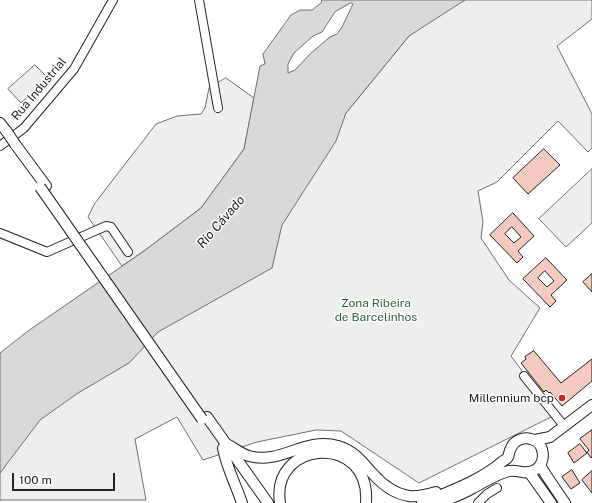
<!DOCTYPE html>
<html>
<head>
<meta charset="utf-8">
<style>
  body { margin:0 }
  #map { position:relative; width:592px; height:503px; overflow:hidden; background:#fff; font-family:"Public Sans",sans-serif }
  canvas { display:block }
  .scale { position:absolute; left:12px; top:473px; width:103px; height:18px; box-sizing:border-box; border:2px solid #222; border-top:0; padding-left:5px; font-size:12px; line-height:14px; white-space:nowrap; color:#222; -webkit-text-stroke:3px #fff; paint-order:stroke }
</style>
</head>
<body>
<div id="map">
<canvas width="592" height="503"></canvas>
<div class="scale">100 m</div>
</div>
<script>
const c = document.querySelector('canvas').getContext('2d');
c.lineJoin = 'round';
function fillPath(path, color) { c.fillStyle = color; c.fill(path, 'evenodd'); }
function stroke(path, color, width, dash) { c.strokeStyle = color; c.lineWidth = width; c.lineCap = dash ? 'butt' : 'round'; c.setLineDash(dash || []); c.stroke(path); }
function label(font, color, halo, rows, align = 'center') {
  c.font = font + ' "Public Sans",sans-serif'; c.lineWidth = 3; c.setLineDash([]); c.textBaseline = 'middle'; c.strokeStyle = halo; c.fillStyle = color; for (const [text, x, y, turn = 0] of rows) {
    c.save(); c.translate(x, y); c.rotate((+turn || 0) * Math.PI / 180); c.textAlign = isNaN(turn) ? turn : align; if (halo) c.strokeText(text, 0, 0); c.fillText(text, 0, 0); c.restore();
  }
}
const green = new Path2D(`
  M 454,0 L 592,0 L 592,19 L 557,46 L 592,114 L 592,148 L 588,152 L 558,121 L 497,182 L 478,191 L 483,222 L 481,238 L 509,280 L 540,308 L 511,356 L 555,415 L 419,483 L 341,431 L 316,430 L 257,442 L 203,460 L 177,417 L 135,439 L 146,500 L 0,500 L 0,452 L 346,113 L 409,36 Z
  M 35,65 L 48,78 L 21,103 L 8,89 Z
  M 226,78 L 254,98 L 244,149 L 201,208 L 144,251 L 122,266 L 88,217 L 95,203 L 156,124 L 177,116 L 201,114 L 205,108 L 209,88 Z
  M 592,169 L 592,223 L 566,247 L 539,219 Z`);
const water = new Path2D(`
  M 322,0 L 465,0 L 409,36 L 346,113 L 336,141 L 282,225 L 272,268 L 158,332 L 129,363 L 78,393 L 40,420 L 0,473 L 0,353 L 28,331 L 144,251 L 201,208 L 244,149 L 260,66 L 265,64 L 263,54 L 291,15 L 300,10 L 312,10 L 321,3 ZM 351,3 L 353,4 L 342,27 L 337,34 L 330,37 L 311,53 L 295,70 L 288,73 L 288,64 L 294,53 L 313,36 L 322,32 L 335,12 Z`);
const building = new Path2D(`
  M 544,149 L 560,165 L 528,194 L 513,178 Z
  M 513,213 L 534,236 L 518,251 L 523,257 L 517,263 L 490,235 ZM 512,227 L 521,237 L 514,243 L 505,234 Z
  M 546,258 L 567,280 L 551,295 L 556,301 L 550,307 L 523,279 ZM 545,271 L 554,281 L 547,287 L 538,278 Z
  M 592,274 L 592,292 L 583,282 Z
  M 534,351 L 561,383 L 592,359 L 592,381 L 562,406 L 550,392 L 549,393 L 546,390 L 544,392 L 521,363 L 526,359 L 525,357 Z
  M 592,430 L 592,457 L 591,458 L 587,452 L 589,450 L 580,439 Z
  M 580,444 L 587,453 L 574,463 L 568,453 Z
  M 572,470 L 580,483 L 571,489 L 562,477 Z
  M 592,471 L 592,493 L 582,480 Z`);
const minor = new Path2D(`
  M 199,0 L 218,108
  M 0,146 L 24,128 L 74,69 L 113,0
  M 0,233 L 47,252 L 106,226 L 111,227 L 128,252
  M 524,376 L 564,426
  M 478,503 L 487,494 L 497,488`);
const major = new Path2D(`
  M 0,123 L 7,132
  M 15,144 L 46,186
  M 207,417 L 268,503
  M 535,440 L 550,437 L 592,405
  M 225,443 C 233,447 241,454 249,456 C 282,465 305,436 338,446 C 355,451 362,462 373,474 C 382,484 395,494 409,496 C 416,497 429,494 436,492
  M 223,448 C 226,466 236,485 242,503
  M 540,465 L 546,475 L 565,503
  M 529,472 L 551,503
  M 280,503 C 270,440 371,432 366,503
  M 422,503 C 450,491 480,481 503,461 C 505,460 507,459 508,457 C 509,455 509,451 511,448 C 514,440 523,437 531,439 C 545,442 547,463 535,470 C 526,476 518,469 509,471 C 496,474 485,482 473,488 C 463,494 451,498 440,503`);
const majorBridge = new Path2D(`
  M 7,132 L 15,144
  M 40,187 L 202,419`);
const markers = [
  [562,398,4,"#c62828"]
];
const streetNames = [
  ["Rua Industrial",39,89,-50]
];
const parkNames = [
  ["Zona Ribeira",376,303],
  ["de Barcelinhos",376,317]
];
const poiNames = [
  ["Millennium bcp",554,398]
];
const waterNames = [
  ["Rio Cávado",221,222,-49]
];
fillPath(green, '#eee');
stroke(green, '#6f6f6f', 1);
fillPath(water, '#d9d9d9');
stroke(water, '#6f6f6f', 1);
fillPath(building, '#f3c9c0');
stroke(building, '#222', 1);
stroke(minor, '#222', 10);
stroke(major, '#222', 12);
stroke(minor, '#fff', 8);
stroke(major, '#fff', 10);
stroke(majorBridge, '#222', 12, []);
stroke(majorBridge, '#fff', 10);
for (const [x, y, r, color] of markers) { const dot = new Path2D(); dot.arc(x, y, r, 0, 2 * Math.PI); c.fillStyle = color; c.fill(dot); stroke(dot, '#fff', 1.5); }
label('12px', '#222', '#fff', streetNames);
label('12px', '#2f5e38', '#fff', parkNames);
label('12px', '#222', '#fff', poiNames, 'right');
label('italic 13px', '#222', '#fff', waterNames);
</script>
</body>
</html>
